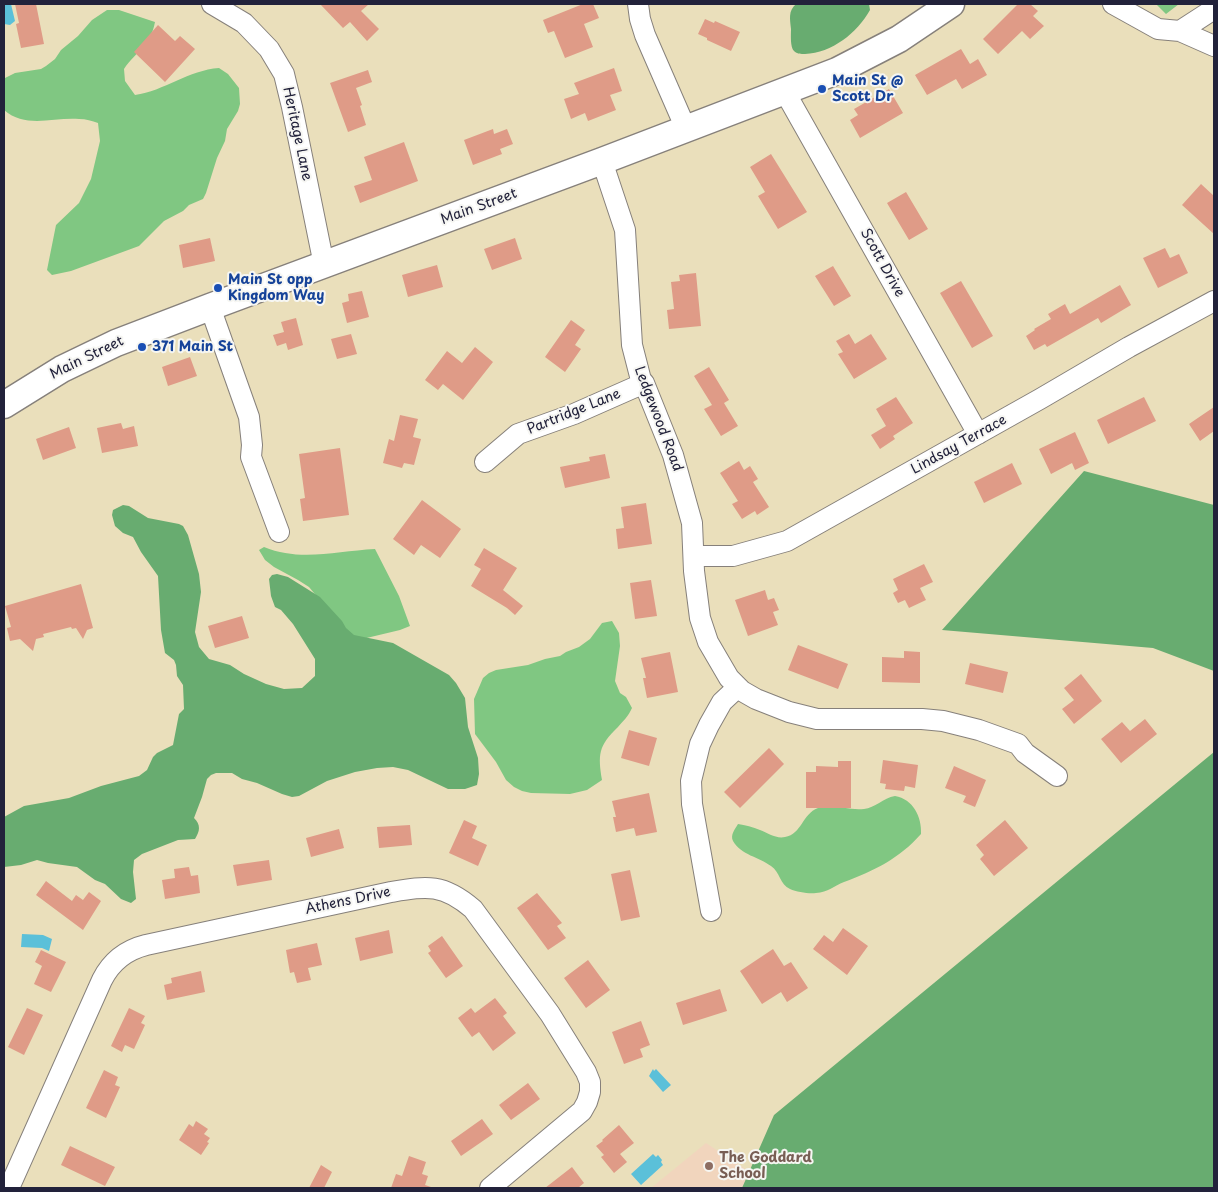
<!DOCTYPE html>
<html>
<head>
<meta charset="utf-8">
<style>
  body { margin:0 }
  #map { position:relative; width:1218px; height:1192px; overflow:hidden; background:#eadfbb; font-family:"Playpen Sans",sans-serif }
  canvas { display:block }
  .frame { position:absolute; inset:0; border:5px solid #22223b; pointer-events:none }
</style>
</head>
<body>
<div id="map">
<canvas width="1218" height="1192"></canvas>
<div class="frame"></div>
</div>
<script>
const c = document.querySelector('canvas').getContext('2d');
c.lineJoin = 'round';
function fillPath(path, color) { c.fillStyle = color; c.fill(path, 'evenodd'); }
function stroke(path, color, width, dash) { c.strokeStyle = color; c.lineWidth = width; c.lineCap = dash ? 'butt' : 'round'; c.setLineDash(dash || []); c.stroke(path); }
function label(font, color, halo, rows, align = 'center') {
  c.font = font + ' "Playpen Sans",sans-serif'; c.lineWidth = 4; c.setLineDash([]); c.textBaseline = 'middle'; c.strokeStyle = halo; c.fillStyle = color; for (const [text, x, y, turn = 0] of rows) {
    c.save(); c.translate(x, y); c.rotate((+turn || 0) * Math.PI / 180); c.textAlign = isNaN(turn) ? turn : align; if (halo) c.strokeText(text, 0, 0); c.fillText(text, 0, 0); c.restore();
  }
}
const built = new Path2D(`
  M 706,1143 L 774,1188 L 651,1188 Z`);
const green = new Path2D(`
  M 1156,4 L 1179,4 L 1166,14 Z
  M 107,10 L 119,10 L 155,22 C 150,47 137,50 124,69 L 125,81 L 135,95 C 164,91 189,70 219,68 L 228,74 L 239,88 L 240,104 L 238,111 L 227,129 L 225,141 L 217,158 L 206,193 L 203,199 L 189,205 L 183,211 L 164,221 L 139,246 L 71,271 L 52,275 L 47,270 L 56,225 L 79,203 L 91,179 L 100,141 L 98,123 C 92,121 86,119 79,119 C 53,117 26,129 4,110 L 4,81 L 5,78 L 15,73 L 41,69 L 46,66 L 55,59 L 61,50 L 78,36 L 92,20 Z
  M 264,547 C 300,562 337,551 375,549 L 399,596 L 410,626 L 400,630 L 354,641 L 309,587 L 298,580 L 274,567 L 265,560 L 259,550 Z
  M 612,621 L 619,633 L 620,646 L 615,681 L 620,693 L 626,697 L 632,708 C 628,717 624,720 618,727 C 598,746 598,755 602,780 L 587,790 L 570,794 L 531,793 L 522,791 L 514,787 L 506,780 L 496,762 L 475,734 L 474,699 L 483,678 L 489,673 L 496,670 L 528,665 L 545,659 L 560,656 L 566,652 L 579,647 L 590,639 L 602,623 Z
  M 895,796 C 913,799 922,817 921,834 C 900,858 874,871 844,882 C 834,886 828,892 816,893 C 809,894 797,892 790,889 C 780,885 780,872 771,866 C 759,857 741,855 733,841 C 730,835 735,829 738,824 C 745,825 753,827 760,830 C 768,833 776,839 785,837 C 802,834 802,814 818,808 C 832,803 849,811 864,809 C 875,808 883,798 895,796 Z`);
const forest = new Path2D(`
  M 796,4 L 869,4 L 870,10 C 857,33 832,53 805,54 C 801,54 797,54 794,51 C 790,47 791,35 791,29 C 790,19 788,11 796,4 Z
  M 1084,471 L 1214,505 L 1214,671 L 1153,648 L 942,630 Z
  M 123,505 L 129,506 L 148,518 L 179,524 L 183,526 L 188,535 L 199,574 L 201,592 L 195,632 L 199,647 L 209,659 L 230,665 L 244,674 L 266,684 L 284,689 L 302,688 L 315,676 L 315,659 L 293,624 L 281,610 L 275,607 L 271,596 L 269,579 L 272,575 L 277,574 L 288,577 L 320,597 L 342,621 L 346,628 L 354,635 L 393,643 L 449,675 L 456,683 L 465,698 L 468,727 L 478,758 L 479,774 L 477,785 L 465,789 L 448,789 L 408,770 L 393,767 L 377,768 L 355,772 L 327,781 L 299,796 L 292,797 L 282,794 L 257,783 L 242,779 L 232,773 L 216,773 L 211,775 L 207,779 L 202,797 L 194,818 C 201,825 200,831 195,839 L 178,840 L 142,854 L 134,860 L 133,872 L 136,899 L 131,903 L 121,899 L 105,884 L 95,880 L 77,867 L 48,863 L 37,860 L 21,865 L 4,867 L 4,817 L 24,806 L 69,798 L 101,786 L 139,776 L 147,770 L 153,757 L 157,753 L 173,745 L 179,714 L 184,709 L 183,685 L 177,676 L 176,665 L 174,660 L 165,653 L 161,630 L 158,576 L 141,552 L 133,537 L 123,533 L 115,526 L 112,515 L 113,510 Z
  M 1214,752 L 1214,1188 L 742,1188 L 774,1115 Z`);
const water = new Path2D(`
  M 4,4 L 11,4 L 15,21 L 10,25 L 4,24 Z
  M 22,934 L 43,935 L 52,939 L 49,951 L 42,948 L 21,947 Z
  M 653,1069 L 654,1071 L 656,1069 L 671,1085 L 663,1092 L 649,1076 Z
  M 653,1154 L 656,1157 L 658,1155 L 662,1160 L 661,1162 L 663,1165 L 641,1185 L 631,1174 Z`);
const building = new Path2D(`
  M 15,4 L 36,4 L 44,44 L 21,48 L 16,24 L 19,23 Z
  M 320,4 L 369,4 L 361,11 L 379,29 L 367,41 L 350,22 L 343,28 Z
  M 583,4 L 593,4 L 599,18 L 584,24 L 593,47 L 565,58 L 554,31 L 548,33 L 543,20 Z
  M 1018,4 L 1030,4 L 1038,11 L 1033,16 L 1044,26 L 1030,39 L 1022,31 L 998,54 L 983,39 Z
  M 705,19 L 714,23 L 715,21 L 740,32 L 731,51 L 707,40 L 707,38 L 698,34 Z
  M 158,25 L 175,41 L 180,36 L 195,49 L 165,82 L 134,52 Z
  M 961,49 L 970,64 L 978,59 L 987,75 L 962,89 L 956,79 L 927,95 L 915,75 Z
  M 614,68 L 622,91 L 610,95 L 616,110 L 588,121 L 585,113 L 571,119 L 564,99 L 579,94 L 574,83 Z
  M 368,70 L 372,82 L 356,88 L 362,105 L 360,106 L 366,125 L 348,132 L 330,83 Z
  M 889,89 L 903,113 L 860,138 L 850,120 L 858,115 L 854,109 Z
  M 493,129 L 494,134 L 507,129 L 513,144 L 500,149 L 502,154 L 473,165 L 464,140 Z
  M 404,142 L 418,181 L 360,203 L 354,186 L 372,180 L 364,157 Z
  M 771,154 L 807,212 L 778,229 L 758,196 L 765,192 L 750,167 Z
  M 1201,184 L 1214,196 L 1214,234 L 1182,205 Z
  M 906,192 L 928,229 L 909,240 L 887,203 Z
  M 210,238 L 215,261 L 183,268 L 179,245 Z
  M 515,238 L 522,259 L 492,270 L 484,249 Z
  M 1165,248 L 1170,258 L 1179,254 L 1188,273 L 1158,288 L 1143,258 Z
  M 437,265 L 443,287 L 408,297 L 402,275 Z
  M 833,266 L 851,296 L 834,306 L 815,276 Z
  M 696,273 L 701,326 L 669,329 L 667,310 L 674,309 L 671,282 L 680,281 L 679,275 Z
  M 961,281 L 993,336 L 972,348 L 940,293 Z
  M 1120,285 L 1131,305 L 1101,323 L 1098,318 L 1047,347 L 1045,344 L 1034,350 L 1026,336 L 1035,330 L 1034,329 L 1051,319 L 1048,314 L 1065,304 L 1070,314 Z
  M 362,291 L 369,317 L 347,323 L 342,303 L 349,301 L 348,294 Z
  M 296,318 L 303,345 L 288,350 L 286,343 L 277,346 L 273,335 L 284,332 L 281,322 Z
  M 571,320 L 585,330 L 575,345 L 581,349 L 565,372 L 545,357 Z
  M 351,334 L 357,354 L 337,359 L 331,339 Z
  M 849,334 L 855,344 L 871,334 L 887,359 L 854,379 L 838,354 L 843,352 L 836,341 Z
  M 475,347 L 493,362 L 463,400 L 443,384 L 438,390 L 425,380 L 447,351 L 462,363 Z
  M 190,357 L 197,376 L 168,386 L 162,367 Z
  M 709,367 L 729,400 L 724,403 L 738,426 L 721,436 L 704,409 L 712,405 L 694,376 Z
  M 896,397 L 913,423 L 893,436 L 895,439 L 880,449 L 871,435 L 886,426 L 876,409 Z
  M 1144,397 L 1156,421 L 1108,444 L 1097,420 Z
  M 1214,407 L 1214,431 L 1200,441 L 1189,424 Z
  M 400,415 L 418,419 L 413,437 L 421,439 L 414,465 L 404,463 L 402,468 L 383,463 L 389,439 L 394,441 Z
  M 121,423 L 123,429 L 134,426 L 138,446 L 102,453 L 97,428 Z
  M 69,427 L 76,448 L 43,460 L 36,439 Z
  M 1075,432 L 1089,463 L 1075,470 L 1072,463 L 1051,474 L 1039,449 Z
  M 340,448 L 349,515 L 303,521 L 300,499 L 305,498 L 299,454 Z
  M 605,454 L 610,478 L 565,488 L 560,467 L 590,461 L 589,457 Z
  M 739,461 L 744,470 L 750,466 L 758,479 L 753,482 L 769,507 L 757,515 L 755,511 L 742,519 L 732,504 L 738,501 L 720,473 Z
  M 1012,463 L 1022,484 L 984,503 L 974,482 Z
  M 422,500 L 461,529 L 440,558 L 421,545 L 414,555 L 393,539 Z
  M 646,503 L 652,544 L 618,549 L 616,529 L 624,528 L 621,507 Z
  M 484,548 L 517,568 L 503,590 L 523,606 L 515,615 L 507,608 L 471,586 L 481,569 L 474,565 Z
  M 924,564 L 933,582 L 920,588 L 926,600 L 909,608 L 905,600 L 898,603 L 893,593 L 898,590 L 893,579 Z
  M 651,580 L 657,616 L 635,619 L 630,583 Z
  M 81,584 L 93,628 L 87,630 L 83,639 L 76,628 L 72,629 L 71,627 L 43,634 L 44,637 L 36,639 L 33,651 L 20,639 L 10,641 L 7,628 L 11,627 L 5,606 Z
  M 765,590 L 768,600 L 774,598 L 779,610 L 773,612 L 778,625 L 748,636 L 735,600 Z
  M 242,616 L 249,638 L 215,648 L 208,626 Z
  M 798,645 L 848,664 L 838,689 L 788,670 Z
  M 904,651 L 920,652 L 920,683 L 882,682 L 882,657 L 904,658 Z
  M 670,652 L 678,692 L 647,698 L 643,678 L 646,678 L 641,658 Z
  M 970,663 L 1008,672 L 1003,693 L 965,684 Z
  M 1081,674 L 1102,701 L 1074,724 L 1062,709 L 1074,700 L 1064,688 Z
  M 1145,719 L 1157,734 L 1121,763 L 1101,739 L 1122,722 L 1130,731 Z
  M 629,730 L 657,738 L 649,766 L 621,758 Z
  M 769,748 L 784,764 L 740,808 L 724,792 Z
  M 883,760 L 918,765 L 915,788 L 905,786 L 904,791 L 885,789 L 886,784 L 880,783 Z
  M 838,761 L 851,761 L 851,808 L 806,808 L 806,772 L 816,772 L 816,766 L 838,767 Z
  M 954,766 L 986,780 L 975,807 L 963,802 L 966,796 L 945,788 Z
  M 649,793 L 657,832 L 636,836 L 634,828 L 616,832 L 613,817 L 616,817 L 612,801 Z
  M 464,820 L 477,826 L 472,838 L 487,845 L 478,866 L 449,853 Z
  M 1005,820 L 1028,848 L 994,876 L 980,859 L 984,855 L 976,845 Z
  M 410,825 L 412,845 L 379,848 L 377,827 Z
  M 339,829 L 344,848 L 311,857 L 306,838 Z
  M 269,860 L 272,880 L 237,886 L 233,865 Z
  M 189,867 L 191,876 L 198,875 L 200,893 L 165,899 L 162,880 L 175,878 L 174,869 Z
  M 630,870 L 640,917 L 621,921 L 611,874 Z
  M 46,881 L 72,901 L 76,895 L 83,900 L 89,892 L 101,901 L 83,930 L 36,895 Z
  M 537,893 L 562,923 L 557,926 L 566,938 L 548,950 L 517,908 Z
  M 843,928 L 868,946 L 847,975 L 813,949 L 824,935 L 833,942 Z
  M 389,930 L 393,953 L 360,961 L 355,938 Z
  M 442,936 L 463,966 L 446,978 L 428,953 L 431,951 L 428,946 Z
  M 317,943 L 322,965 L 308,968 L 311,980 L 297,983 L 294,972 L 290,973 L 286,950 Z
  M 773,949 L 784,966 L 791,962 L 808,988 L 787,1002 L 781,992 L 762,1004 L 740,971 Z
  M 41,950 L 66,962 L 51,992 L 34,984 L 42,966 L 35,962 Z
  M 588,960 L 610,990 L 586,1008 L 564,978 Z
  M 201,971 L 205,992 L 167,1000 L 164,985 L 172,983 L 171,978 Z
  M 720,989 L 727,1011 L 683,1025 L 676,1003 Z
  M 495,998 L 507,1013 L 503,1016 L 516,1033 L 493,1051 L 479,1032 L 472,1037 L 458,1018 L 471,1008 L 475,1013 Z
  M 27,1008 L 43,1015 L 24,1055 L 8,1047 Z
  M 129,1008 L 145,1016 L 141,1023 L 145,1025 L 134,1049 L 125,1045 L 122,1052 L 111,1046 Z
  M 641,1021 L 650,1045 L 640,1049 L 643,1057 L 624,1064 L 612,1032 Z
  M 104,1070 L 118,1077 L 115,1085 L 120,1087 L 106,1118 L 86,1108 Z
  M 528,1083 L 540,1099 L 511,1120 L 499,1105 Z
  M 482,1119 L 493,1134 L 461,1156 L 451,1141 Z
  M 196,1121 L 208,1129 L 204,1134 L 210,1138 L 207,1142 L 209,1143 L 201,1155 L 179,1140 L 189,1124 L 193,1127 Z
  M 619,1125 L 634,1143 L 620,1154 L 627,1162 L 614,1173 L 601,1157 L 604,1155 L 596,1146 L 603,1141 L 602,1140 Z
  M 70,1146 L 115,1167 L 105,1186 L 61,1165 Z
  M 409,1156 L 426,1162 L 422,1174 L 428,1176 L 425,1185 L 431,1187 L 431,1188 L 391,1188 L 396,1174 L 402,1176 Z
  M 321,1165 L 332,1172 L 324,1188 L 309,1188 Z
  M 572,1167 L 584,1183 L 578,1188 L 545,1188 Z`);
const minor = new Path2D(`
  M 212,4 L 244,23 L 269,49 L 284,74 L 292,107 L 324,265
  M 638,4 L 640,19 L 645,35 L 686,129
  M 1113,4 L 1158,29 L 1180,31 L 1214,46
  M 1180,31 L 1214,9
  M 785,92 L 978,434
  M 602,161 L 625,230 L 632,345 L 642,384 L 644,383 L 673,455 L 692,523 L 694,571 L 700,618 L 708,642 L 729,678 L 742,691 L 756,699 L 789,712 L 817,719 L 922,719 L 943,721 L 979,730 L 1018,744 L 1025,753 L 1057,776
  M 210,307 L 249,417 L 252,445 L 251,457 L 279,532
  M 485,462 L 518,434 L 574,414 L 642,384
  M 694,556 L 733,556 L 787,541 L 1040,399 L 1129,347 L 1214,301
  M 711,911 L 692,804 L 691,781 L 700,744 L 709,725 L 722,702 L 738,687
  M 9,1188 L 102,980 C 111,962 126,950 146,945 L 391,892 C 427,886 443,883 473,909 L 550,1014 L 586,1072 L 590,1082 L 590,1092 L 587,1102 L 582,1111 L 490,1188`);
const major = new Path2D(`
  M 4,405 L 62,369 L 116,343 L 210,307 L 602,161 L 837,71 L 899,39 L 951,4`);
const markers = [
  [822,89,5,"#1a4fb4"],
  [218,288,5,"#1a4fb4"],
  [142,347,5,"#1a4fb4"],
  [709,1166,5,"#8d6e63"]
];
const transitNames = [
  ["Main St @",832,81],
  ["Scott Dr",832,97],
  ["Main St opp",228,280],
  ["Kingdom Way",228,296],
  ["371 Main St",152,347]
];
const streetNames = [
  ["Heritage Lane",297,134,78],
  ["Main Street",479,207,-20],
  ["Scott Drive",882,263,61],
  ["Main Street",87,358,-26],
  ["Partridge Lane",574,412,-22],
  ["Ledgewood Road",658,419,69],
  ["Lindsay Terrace",959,445,-29],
  ["Athens Drive",348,901,-12]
];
const educationNames = [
  ["The Goddard",719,1158],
  ["School",719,1174]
];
fillPath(built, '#f1d5bd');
fillPath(green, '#80c782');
fillPath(forest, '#68ac70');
fillPath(water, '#5bc0d9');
fillPath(building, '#df9b87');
stroke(minor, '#86807b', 22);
stroke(major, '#86807b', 29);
stroke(minor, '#fff', 20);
stroke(major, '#fff', 26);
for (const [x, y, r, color] of markers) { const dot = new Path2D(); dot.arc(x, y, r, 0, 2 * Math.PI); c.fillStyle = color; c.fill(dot); stroke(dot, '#f6f6f2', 2); }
label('bold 14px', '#164399', '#f6f6f2', transitNames, 'left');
label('14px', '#22223b', '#f6f6f2', streetNames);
label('bold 14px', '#785e54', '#f6f6f2', educationNames, 'left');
</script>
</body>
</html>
